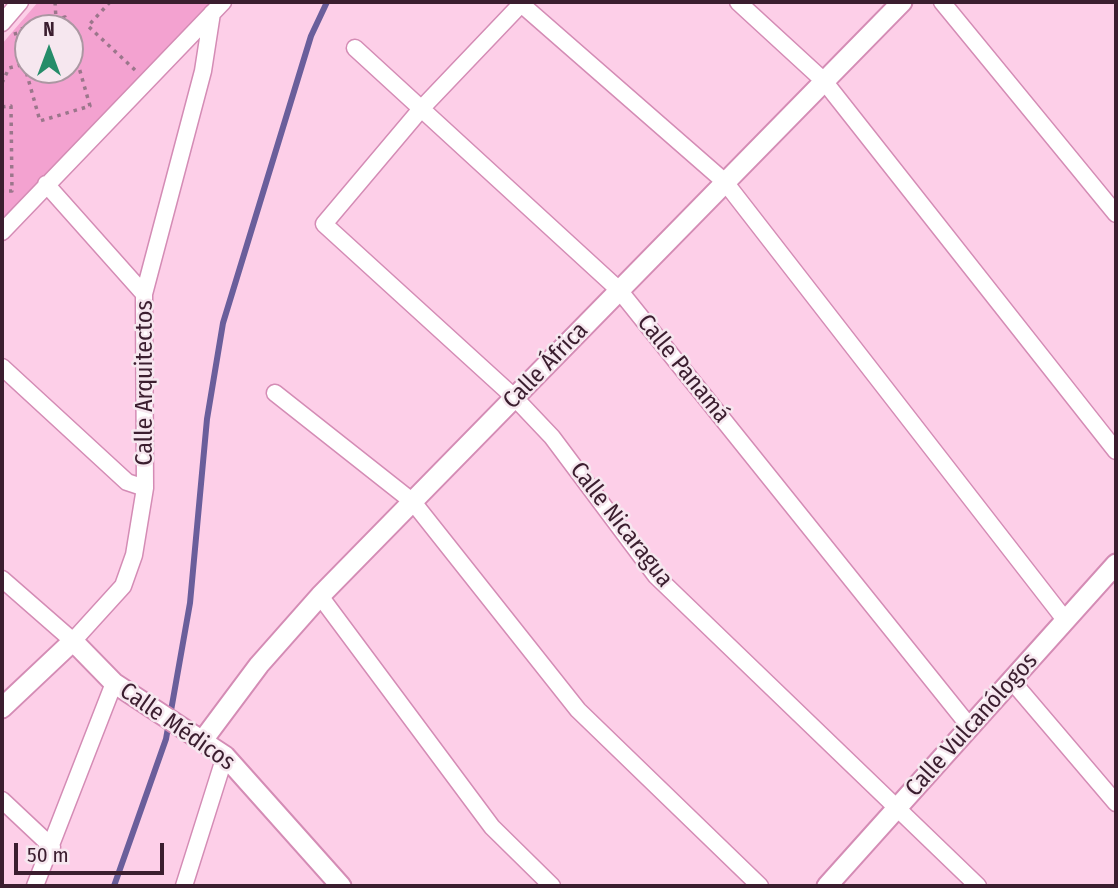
<!DOCTYPE html>
<html>
<head>
<meta charset="utf-8">
<style>
  body { margin:0 }
  #map { position:relative; width:1118px; height:888px; overflow:hidden; background:#fdcfe8; font-family:"Fira Sans Condensed",sans-serif }
  canvas { display:block }
  .frame { position:absolute; inset:0; border:4px solid #3b1e2f; pointer-events:none }
  .north { position:absolute; left:14px; top:14px; width:70px; height:70px; box-sizing:border-box; background:#f6e7ef; border:2px solid #ab97a2; border-radius:50%; rotate:0deg; font-size:19px; font-weight:700; line-height:28px; text-align:center; color:#3b1e2f }
  .north::after { content:''; display:block; margin:auto; width:24px; height:32px; background:#258c69; clip-path:polygon(50% 0,100% 100%,50% 72%,0 100%) }
  .scale { position:absolute; left:14px; top:843px; width:150px; height:32px; box-sizing:border-box; border:4px solid #3b1e2f; border-top:0; padding-left:9px; font-size:21px; line-height:24px; white-space:nowrap; color:#3b1e2f; -webkit-text-stroke:5px #f6e7ef; paint-order:stroke }
</style>
</head>
<body>
<div id="map">
<canvas width="1118" height="888"></canvas>
<div class="frame"></div>
<div class="north">N</div>
<div class="scale">50 m</div>
</div>
<script>
const c = document.querySelector('canvas').getContext('2d');
c.lineJoin = 'round';
function fillPath(path, color) { c.fillStyle = color; c.fill(path, 'evenodd'); }
function stroke(path, color, width, dash) { c.strokeStyle = color; c.lineWidth = width; c.lineCap = dash ? 'butt' : 'round'; c.setLineDash(dash || []); c.stroke(path); }
function label(font, color, halo, rows, align = 'center') {
  c.font = font + ' "Fira Sans Condensed",sans-serif'; c.lineWidth = 5; c.setLineDash([]); c.textBaseline = 'middle'; c.strokeStyle = halo; c.fillStyle = color; for (const [text, x, y, turn = 0] of rows) {
    c.save(); c.translate(x, y); c.rotate((+turn || 0) * Math.PI / 180); c.textAlign = isNaN(turn) ? turn : align; if (halo) c.strokeText(text, 0, 0); c.fillText(text, 0, 0); c.restore();
  }
}
const green = new Path2D(`
  M 38,2 L 213,2 L 2,225 L 2,44 ZM 28,28 L 70,28 L 70,70 L 28,70 Z`);
const stream = new Path2D(`
  M 114,886 L 166,739 L 190,603 L 207,419 L 223,323 L 311,36 L 327,2`);
const path = new Path2D(`
  M 55,2 L 56,19
  M 110,2 L 88,26 L 135,70
  M 21,29 L 65,17 L 68,28
  M 15,32 L 40,121 L 90,106 L 70,36
  M 2,83 L 9,68 L 24,64
  M 2,107 L 11,106 L 12,191 L 2,191`);
const minor = new Path2D(`
  M 519,2 L 725,182 L 1066,621
  M 523,2 L 421,109 L 324,224 L 515,398 L 552,437 L 656,576 L 978,886
  M 738,2 L 824,81 L 1116,451
  M 942,2 L 1116,214
  M 2,23 L 20,2
  M 355,48 L 619,290 L 970,727
  M 46,184 L 144,294
  M 2,232 L 223,2
  M 2,367 L 127,482 L 145,488
  M 275,393 L 413,502 L 578,710 L 760,886
  M 2,579 L 73,641 L 123,586 L 134,555 L 145,488 L 144,294 L 203,71 L 212,13
  M 320,596 L 492,827 L 552,886
  M 1012,681 L 1116,803
  M 2,800 L 52,847
  M 35,886 L 114,683
  M 184,886 L 225,756`);
const tertiary = new Path2D(`
  M 2,708 L 73,641 L 114,683 L 225,756 L 341,886
  M 203,740 L 259,665 L 320,596 L 902,2
  M 827,886 L 1116,564`);
const streetNames = [
  ["Calle África",546,366,-46],
  ["Calle Panamá",683,369,51],
  ["Calle Arquitectos",145,383,-90],
  ["Calle Nicaragua",621,525,52],
  ["Calle Vulcanólogos",972,725,-48],
  ["Calle Médicos",177,727,35]
];
fillPath(green, '#f3a2d0');
stroke(stream, '#6a5e9b', 6);
stroke(minor, '#d48cb5', 19);
stroke(tertiary, '#d48cb5', 23);
stroke(path, '#9b768b', 3.5, [3.5, 5]);
stroke(minor, '#fff', 16);
stroke(tertiary, '#fff', 19);
label('24px', '#3b1e2f', '#f6e7ef', streetNames);
</script>
</body>
</html>
